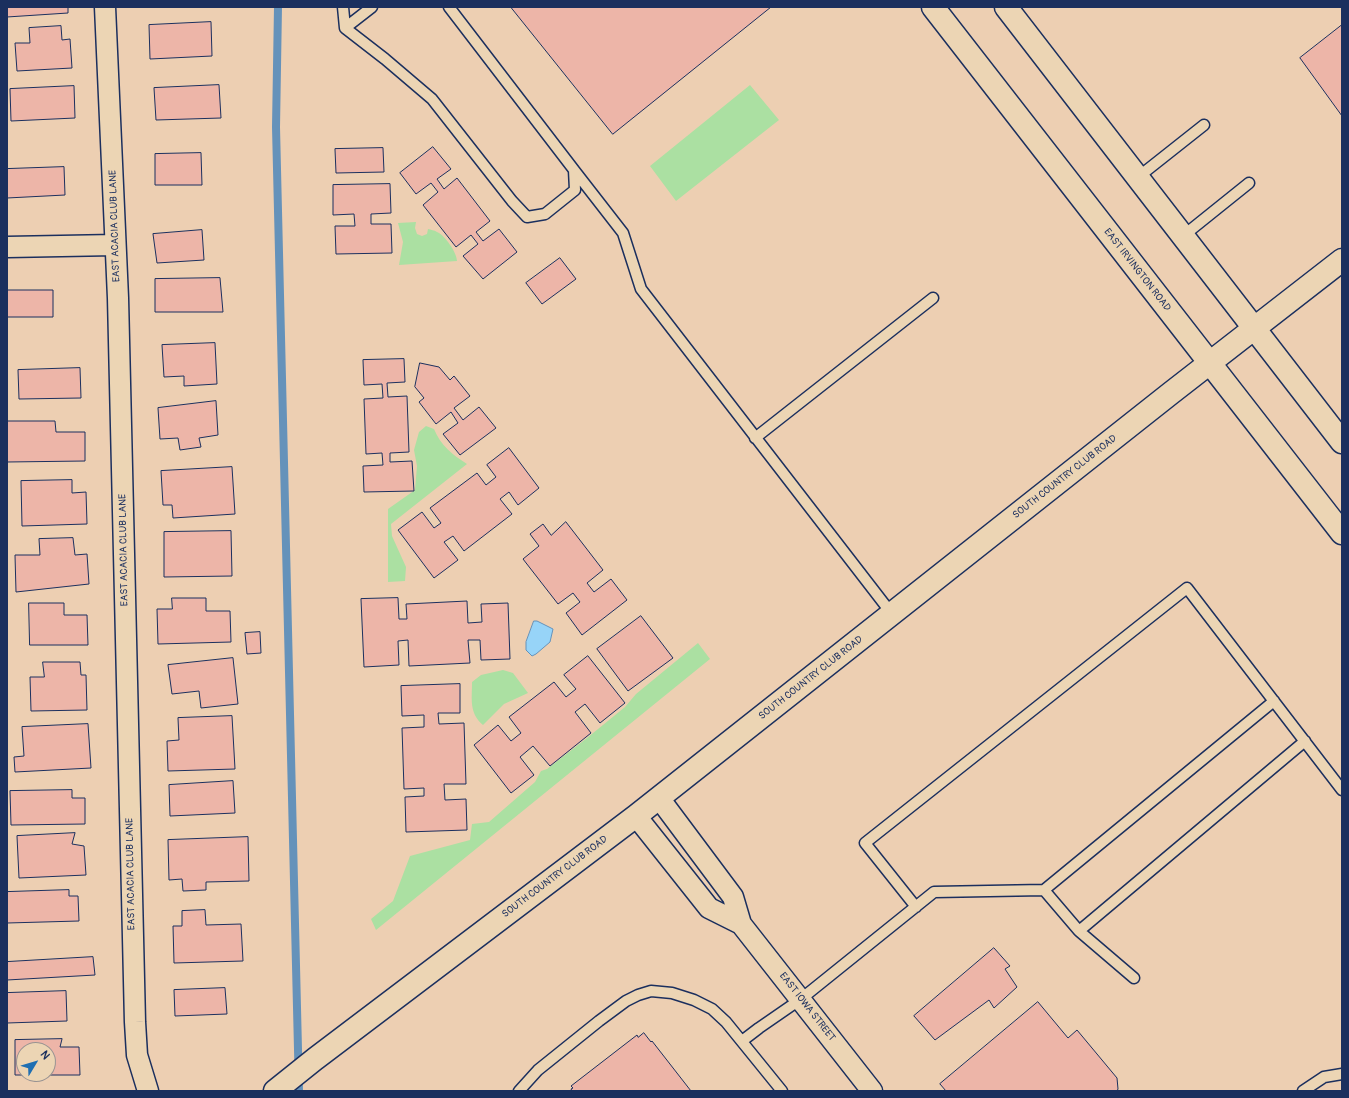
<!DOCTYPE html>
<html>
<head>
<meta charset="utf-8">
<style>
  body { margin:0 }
  #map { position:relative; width:1349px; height:1098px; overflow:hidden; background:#edcfb2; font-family:Pangolin,sans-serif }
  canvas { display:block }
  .frame { position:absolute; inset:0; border:8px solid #1b2f5e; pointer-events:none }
  .north { position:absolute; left:16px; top:1042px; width:40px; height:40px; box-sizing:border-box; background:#ecd5b4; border:1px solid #989392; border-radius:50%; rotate:52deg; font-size:11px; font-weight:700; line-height:16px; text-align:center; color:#1b2f5e }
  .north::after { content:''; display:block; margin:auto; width:14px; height:18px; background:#1f6fb2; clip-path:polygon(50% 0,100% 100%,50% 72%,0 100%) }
</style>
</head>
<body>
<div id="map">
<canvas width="1349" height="1098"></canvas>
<div class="frame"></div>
<div class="north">N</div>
</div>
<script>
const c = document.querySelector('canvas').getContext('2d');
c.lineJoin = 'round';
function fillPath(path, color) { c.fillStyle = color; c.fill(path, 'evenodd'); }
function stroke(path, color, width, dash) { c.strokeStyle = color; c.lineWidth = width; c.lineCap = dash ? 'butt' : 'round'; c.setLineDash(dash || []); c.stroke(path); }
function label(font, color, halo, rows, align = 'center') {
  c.font = font + ' Pangolin,sans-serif'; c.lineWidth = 3; c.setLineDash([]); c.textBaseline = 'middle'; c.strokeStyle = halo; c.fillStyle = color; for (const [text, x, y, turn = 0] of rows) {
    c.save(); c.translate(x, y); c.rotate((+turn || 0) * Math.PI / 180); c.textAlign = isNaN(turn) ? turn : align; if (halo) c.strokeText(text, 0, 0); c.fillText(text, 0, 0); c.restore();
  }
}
const green = new Path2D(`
  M 750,85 L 779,120 L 676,201 L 650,166 Z
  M 416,222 L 415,228 L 417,234 L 422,236 L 427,234 L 428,229 C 431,230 434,230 437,232 C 445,235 457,253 457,261 L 399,265 L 403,242 L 398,223 Z
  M 426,426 L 434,429 C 441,446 453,455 467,464 L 391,524 L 392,536 L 406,567 L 405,581 L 388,582 L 388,509 L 415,490 L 417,466 L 414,450 L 419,432 Z
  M 698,643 L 710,659 L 376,930 L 371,919 L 393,901 L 410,856 L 470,840 L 472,824 L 489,822 L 535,782 L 541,771 L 547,769 L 587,738 L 625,707 L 636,694 Z
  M 503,670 L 513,673 L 528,693 L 504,704 L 483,725 C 469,713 472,700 472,682 L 481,675 Z`);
const water = new Path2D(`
  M 534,621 L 537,621 L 553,629 L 550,642 L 536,654 L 532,656 L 526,650 L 526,642 Z`);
const stream = new Path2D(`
  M 278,7 L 276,127 L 299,1091`);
const building = new Path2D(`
  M 7,7 L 68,7 L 68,13 L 7,17 Z
  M 511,7 L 771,7 L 613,134 Z
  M 211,22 L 212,56 L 150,59 L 149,25 Z
  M 1342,25 L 1342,116 L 1300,58 Z
  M 61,26 L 62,40 L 70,39 L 72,68 L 17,71 L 15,43 L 30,43 L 29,28 Z
  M 219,85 L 221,118 L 156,120 L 154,88 Z
  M 74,86 L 75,118 L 11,121 L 10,89 Z
  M 433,147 L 451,169 L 437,179 L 444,189 L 457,178 L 490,221 L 476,232 L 483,241 L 499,229 L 517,252 L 483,279 L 463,256 L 478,244 L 471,235 L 456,247 L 423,205 L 438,192 L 431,183 L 416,194 L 400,173 Z
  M 383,148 L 384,172 L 336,173 L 335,149 Z
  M 201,153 L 202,185 L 155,185 L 155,154 Z
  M 64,167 L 65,195 L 7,198 L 7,169 Z
  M 390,184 L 391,213 L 371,214 L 371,224 L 391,224 L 392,253 L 336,254 L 335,226 L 355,226 L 354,214 L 333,215 L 333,185 Z
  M 202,230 L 204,260 L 157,263 L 153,234 Z
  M 560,258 L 576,279 L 542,304 L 526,283 Z
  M 220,278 L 223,312 L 155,312 L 155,279 Z
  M 7,290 L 53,290 L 53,317 L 7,317 Z
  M 215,343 L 217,384 L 184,386 L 184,376 L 164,377 L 162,345 Z
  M 404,359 L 405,382 L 387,383 L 388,397 L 407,396 L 409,452 L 390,453 L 390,462 L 412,461 L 414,491 L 364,492 L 363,466 L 383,465 L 382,453 L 366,454 L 364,399 L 383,398 L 382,384 L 364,385 L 363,360 Z
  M 420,363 L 439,367 L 450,380 L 454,376 L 470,396 L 454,408 L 463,420 L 479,407 L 496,428 L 460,455 L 443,434 L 458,423 L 451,412 L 436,424 L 419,402 L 424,398 L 415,387 Z
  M 80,368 L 81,398 L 19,399 L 18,370 Z
  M 216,401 L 218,435 L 199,438 L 201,447 L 180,450 L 178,438 L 160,439 L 158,408 Z
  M 7,421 L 55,421 L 56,432 L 85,432 L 85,461 L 7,462 Z
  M 509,448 L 539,488 L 518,505 L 509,492 L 500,499 L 512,514 L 464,551 L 453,536 L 444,542 L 458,560 L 434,578 L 398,530 L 422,512 L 434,528 L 441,523 L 430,508 L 477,473 L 486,485 L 496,477 L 487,465 Z
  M 232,467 L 235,514 L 173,518 L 172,505 L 163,505 L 161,471 Z
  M 72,480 L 72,493 L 86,492 L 87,524 L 22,526 L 21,481 Z
  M 566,522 L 603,570 L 587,583 L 594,592 L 611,579 L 627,600 L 582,635 L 566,613 L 580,602 L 573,593 L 558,604 L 523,559 L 539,546 L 530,534 L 543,524 L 551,535 Z
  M 231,531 L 232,576 L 164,577 L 164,532 Z
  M 73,538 L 75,555 L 87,554 L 89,584 L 16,592 L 15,555 L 40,555 L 39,539 Z
  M 172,598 L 206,598 L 206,611 L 230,611 L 231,642 L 158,644 L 157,609 L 172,609 Z
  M 398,598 L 399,619 L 407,619 L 406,604 L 467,601 L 468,623 L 482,622 L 481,604 L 508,603 L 510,659 L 481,660 L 480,640 L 468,640 L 470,663 L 409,666 L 408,640 L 398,641 L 399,665 L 364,667 L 361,599 Z
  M 29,603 L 64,603 L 64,615 L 87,615 L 88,645 L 30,645 Z
  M 641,616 L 673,658 L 628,691 L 597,649 Z
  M 260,632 L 261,653 L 247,654 L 245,633 Z
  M 588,656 L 625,703 L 600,723 L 585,704 L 575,712 L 591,733 L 550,766 L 533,746 L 520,757 L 534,775 L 511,793 L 474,745 L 498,725 L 511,741 L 521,733 L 509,717 L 554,682 L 566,697 L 576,689 L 564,675 Z
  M 233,658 L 238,704 L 201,708 L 199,691 L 172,694 L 168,665 Z
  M 43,662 L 80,662 L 81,675 L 86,675 L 87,710 L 31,711 L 30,677 L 44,677 Z
  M 460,684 L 460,713 L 438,713 L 439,724 L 464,723 L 466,784 L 444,784 L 445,800 L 466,799 L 467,830 L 406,832 L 405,797 L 424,796 L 424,788 L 404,789 L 402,728 L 424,727 L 424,715 L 402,716 L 401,686 Z
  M 232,716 L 235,769 L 168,771 L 167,741 L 179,740 L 178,718 Z
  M 88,724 L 91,768 L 15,772 L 14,757 L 24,756 L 22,727 Z
  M 233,781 L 235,813 L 170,816 L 169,785 Z
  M 72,790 L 72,798 L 85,798 L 85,824 L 11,825 L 10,791 Z
  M 75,833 L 72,844 L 84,846 L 86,875 L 19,878 L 17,836 Z
  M 248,837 L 249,881 L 206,882 L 206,890 L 183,891 L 182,879 L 169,880 L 168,840 Z
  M 69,890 L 69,896 L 78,896 L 79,921 L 7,923 L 7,892 Z
  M 205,910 L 206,925 L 241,924 L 243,961 L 174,963 L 173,926 L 182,926 L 182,911 Z
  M 994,948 L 1010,966 L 1005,969 L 1017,987 L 994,1008 L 989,1000 L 935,1040 L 914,1016 Z
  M 93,957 L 95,975 L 7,980 L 7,962 Z
  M 225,988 L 227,1014 L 175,1016 L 174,990 Z
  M 66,991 L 67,1021 L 7,1023 L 7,993 Z
  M 1038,1002 L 1068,1038 L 1077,1030 L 1117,1078 L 1118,1089 L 1117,1091 L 946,1091 L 940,1084 Z
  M 644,1033 L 651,1042 L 652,1041 L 691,1091 L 572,1091 L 571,1089 L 573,1088 L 571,1086 L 637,1035 L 638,1037 Z
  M 62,1039 L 60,1047 L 79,1047 L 80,1075 L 15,1075 L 15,1040 ZM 24,1050 L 48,1050 L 48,1074 L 24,1074 Z`);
const lane = new Path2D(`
  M 343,7 L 345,28 L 385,59 L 432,99 L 512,201 L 527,217 L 545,214 L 575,190 L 574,170 L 449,7
  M 345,28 L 372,7
  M 574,170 L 623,233 L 641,289 L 892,614
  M 1137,178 L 1204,125
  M 1183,236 L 1249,183
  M 755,438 L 933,298
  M 1044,890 L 1079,931 L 1305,741
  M 916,907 L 865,843 L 1187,588 L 1342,790
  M 1079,931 L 1134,978
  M 742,1041 L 759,1028 L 801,999 L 934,892 L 1044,890 L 1274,701
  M 519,1091 L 538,1070 L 599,1021 L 626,1001 L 638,995 L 651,991 L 672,993 L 694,1000 L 712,1009 L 726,1022 L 782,1091
  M 1303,1091 L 1324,1077 L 1342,1074`);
const street = new Path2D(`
  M 105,7 L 118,298 L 135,1022 L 137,1055 L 148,1091
  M 7,247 L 115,245
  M 636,816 L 709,908 L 741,924 L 733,897 L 659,798
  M 741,924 L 872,1091`);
const secondary = new Path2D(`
  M 933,7 L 1342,533
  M 1006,7 L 1342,442
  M 275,1091 L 315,1059 L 636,816 L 1171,393 L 1342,260`);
const streetNames = [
  ["EAST ACACIA CLUB LANE",115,226,-92],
  ["EAST IRVINGTON ROAD",1137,270,52],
  ["SOUTH COUNTRY CLUB ROAD",1065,477,-38],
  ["EAST ACACIA CLUB LANE",124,550,-91],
  ["SOUTH COUNTRY CLUB ROAD",811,678,-38],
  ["EAST ACACIA CLUB LANE",131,874,-91],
  ["SOUTH COUNTRY CLUB ROAD",555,877,-37],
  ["EAST IOWA STREET",807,1007,52]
];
fillPath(green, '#abe0a2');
fillPath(water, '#97d4f8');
stroke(water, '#6592ba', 1);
stroke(stream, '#6592ba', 8);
fillPath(building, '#edb5a8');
stroke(building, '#1b2f5e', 1);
stroke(lane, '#1b2f5e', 13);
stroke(street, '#1b2f5e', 23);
stroke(secondary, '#1b2f5e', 25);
stroke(lane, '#ecd5b4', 10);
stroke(street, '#ecd5b4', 20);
stroke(secondary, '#ecd5b4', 22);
label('10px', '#1b2f5e', '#ecd5b4', streetNames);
</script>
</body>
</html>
